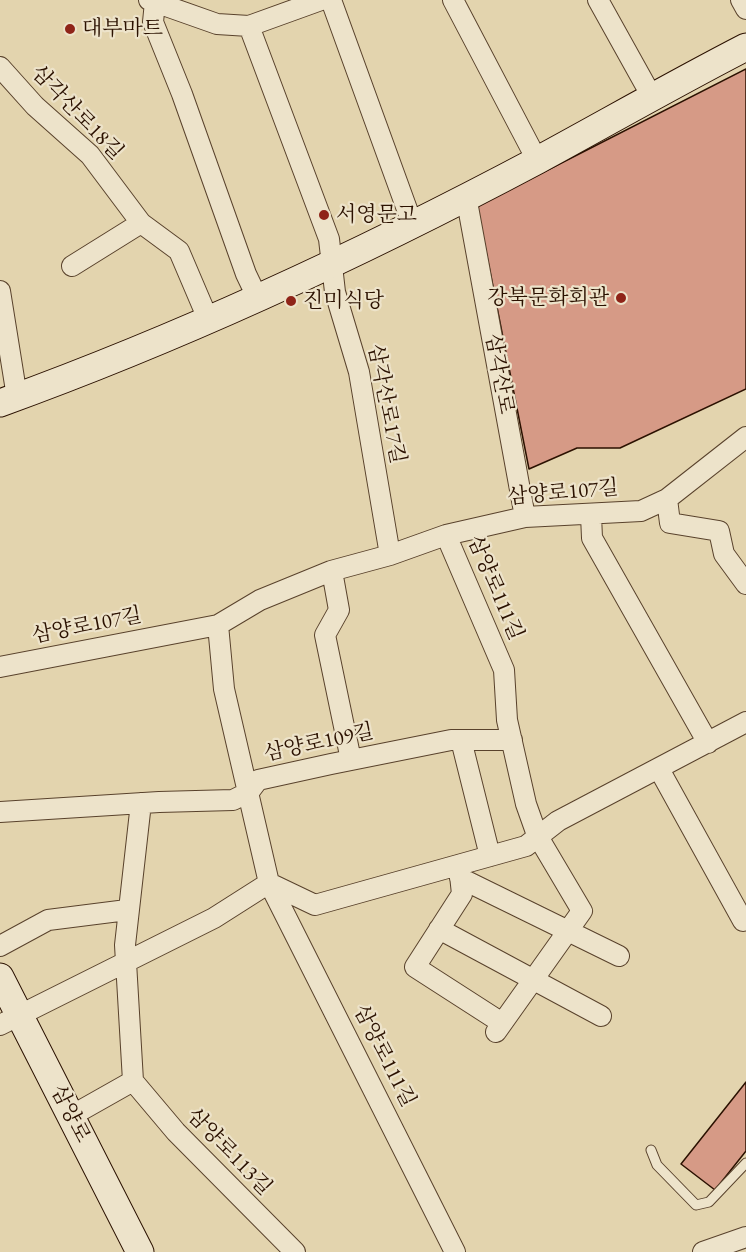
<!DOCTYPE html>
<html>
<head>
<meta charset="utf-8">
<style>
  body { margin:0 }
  canvas { display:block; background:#e3d4ae }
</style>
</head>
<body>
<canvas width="746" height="1252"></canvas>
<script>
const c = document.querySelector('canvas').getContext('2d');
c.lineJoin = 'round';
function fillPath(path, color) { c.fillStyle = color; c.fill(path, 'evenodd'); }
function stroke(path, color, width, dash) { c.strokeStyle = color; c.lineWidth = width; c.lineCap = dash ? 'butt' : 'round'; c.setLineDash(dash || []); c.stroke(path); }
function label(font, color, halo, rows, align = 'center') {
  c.font = font + ' "EB Garamond","Noto Serif KR",serif'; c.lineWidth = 4.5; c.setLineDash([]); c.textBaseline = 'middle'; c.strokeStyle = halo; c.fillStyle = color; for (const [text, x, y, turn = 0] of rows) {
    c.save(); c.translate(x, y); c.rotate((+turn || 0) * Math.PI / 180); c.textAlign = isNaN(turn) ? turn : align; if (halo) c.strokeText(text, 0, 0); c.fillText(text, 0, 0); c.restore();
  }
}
const building = new Path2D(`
  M 746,69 L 746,389 L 620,448 L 577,448 L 529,469 L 477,206 Z
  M 746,1082 L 746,1151 L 715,1190 L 681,1164 Z`);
const lane = new Path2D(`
  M 651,1150 L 657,1165 L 696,1205 L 709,1202 L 746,1163`);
const street = new Path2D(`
  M 149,0 L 217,24 L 249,26 L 321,0
  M 331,0 L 412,223
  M 453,0 L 537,160
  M 598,0 L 652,97
  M 741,0 L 746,9
  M 155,2 L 153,22 L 182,94 L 246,274 L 257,297
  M 249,26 L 329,239 L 335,292 L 359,372 L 390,555
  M 0,67 L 35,106 L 90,155 L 141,223 L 179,251 L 208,319
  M 466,196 L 525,517
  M 72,266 L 141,223
  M 0,291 L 17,397
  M 667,499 L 670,523 L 719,531 L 724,554 L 746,584
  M 591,515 L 592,538 L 708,743
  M 446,535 L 504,670 L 507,720 L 526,804 L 537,835 L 582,911 L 496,1032
  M 332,571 L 339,610 L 325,635 L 351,760
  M 218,625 L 224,689 L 269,883 L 455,1252
  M 0,667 L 218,625 L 260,600 L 331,571 L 390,555 L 446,535 L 525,517 L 641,511 L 667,499 L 746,437
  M 461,740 L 490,856
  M 659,769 L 743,921
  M 0,812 L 159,802 L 233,800 L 249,792 L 258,780 L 331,764 L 451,740 L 512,740
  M 459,866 L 462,894 L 415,967 L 502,1023
  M 460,878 L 619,956
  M 269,883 L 315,905 L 526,846 L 558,821 L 746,722
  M 439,929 L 601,1016
  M 0,946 L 48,920 L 127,910
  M 0,1025 L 214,918 L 269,883
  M 133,1081 L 125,945 L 141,803
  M 71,1116 L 133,1081 L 176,1132 L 295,1252
  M 703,1252 L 746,1237`);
const secondary = new Path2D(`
  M 0,403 C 185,336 365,252 538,160 C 608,122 676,83 746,47
  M 0,977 L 140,1252`);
const markers = [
  [70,29,6,"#8f2418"],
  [324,215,6,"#8f2418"],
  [621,298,6,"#8f2418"],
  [291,301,6,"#8f2418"]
];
const poiNames = [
  ["대부마트",82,29],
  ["서영문고",336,215],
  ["강북문화회관",609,298,"right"],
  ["진미식당",303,301]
];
const streetNames = [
  ["삼각산로18길",77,113,46],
  ["삼각산로",499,374,80],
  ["삼각산로17길",386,404,79],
  ["삼양로107길",563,493,-5],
  ["삼양로111길",495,588,67],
  ["삼양로107길",87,626,-11],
  ["삼양로109길",319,743,-12],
  ["삼양로111길",384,1056,63],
  ["삼양로",70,1114,63],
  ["삼양로113길",229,1152,46]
];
fillPath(building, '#d69a86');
stroke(building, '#2b1100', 1.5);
stroke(lane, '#59422c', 11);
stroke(street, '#59422c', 22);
stroke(secondary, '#2b1100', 29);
stroke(lane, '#ede3ca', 9);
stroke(street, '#ede3ca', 20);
stroke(secondary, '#ede3ca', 27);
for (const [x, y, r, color] of markers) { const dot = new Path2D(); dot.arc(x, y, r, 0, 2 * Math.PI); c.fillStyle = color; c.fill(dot); stroke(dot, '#ede3ca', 2); }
label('21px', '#2b1100', '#ede3ca', poiNames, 'left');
label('21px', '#2b1100', '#ede3ca', streetNames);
</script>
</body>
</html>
